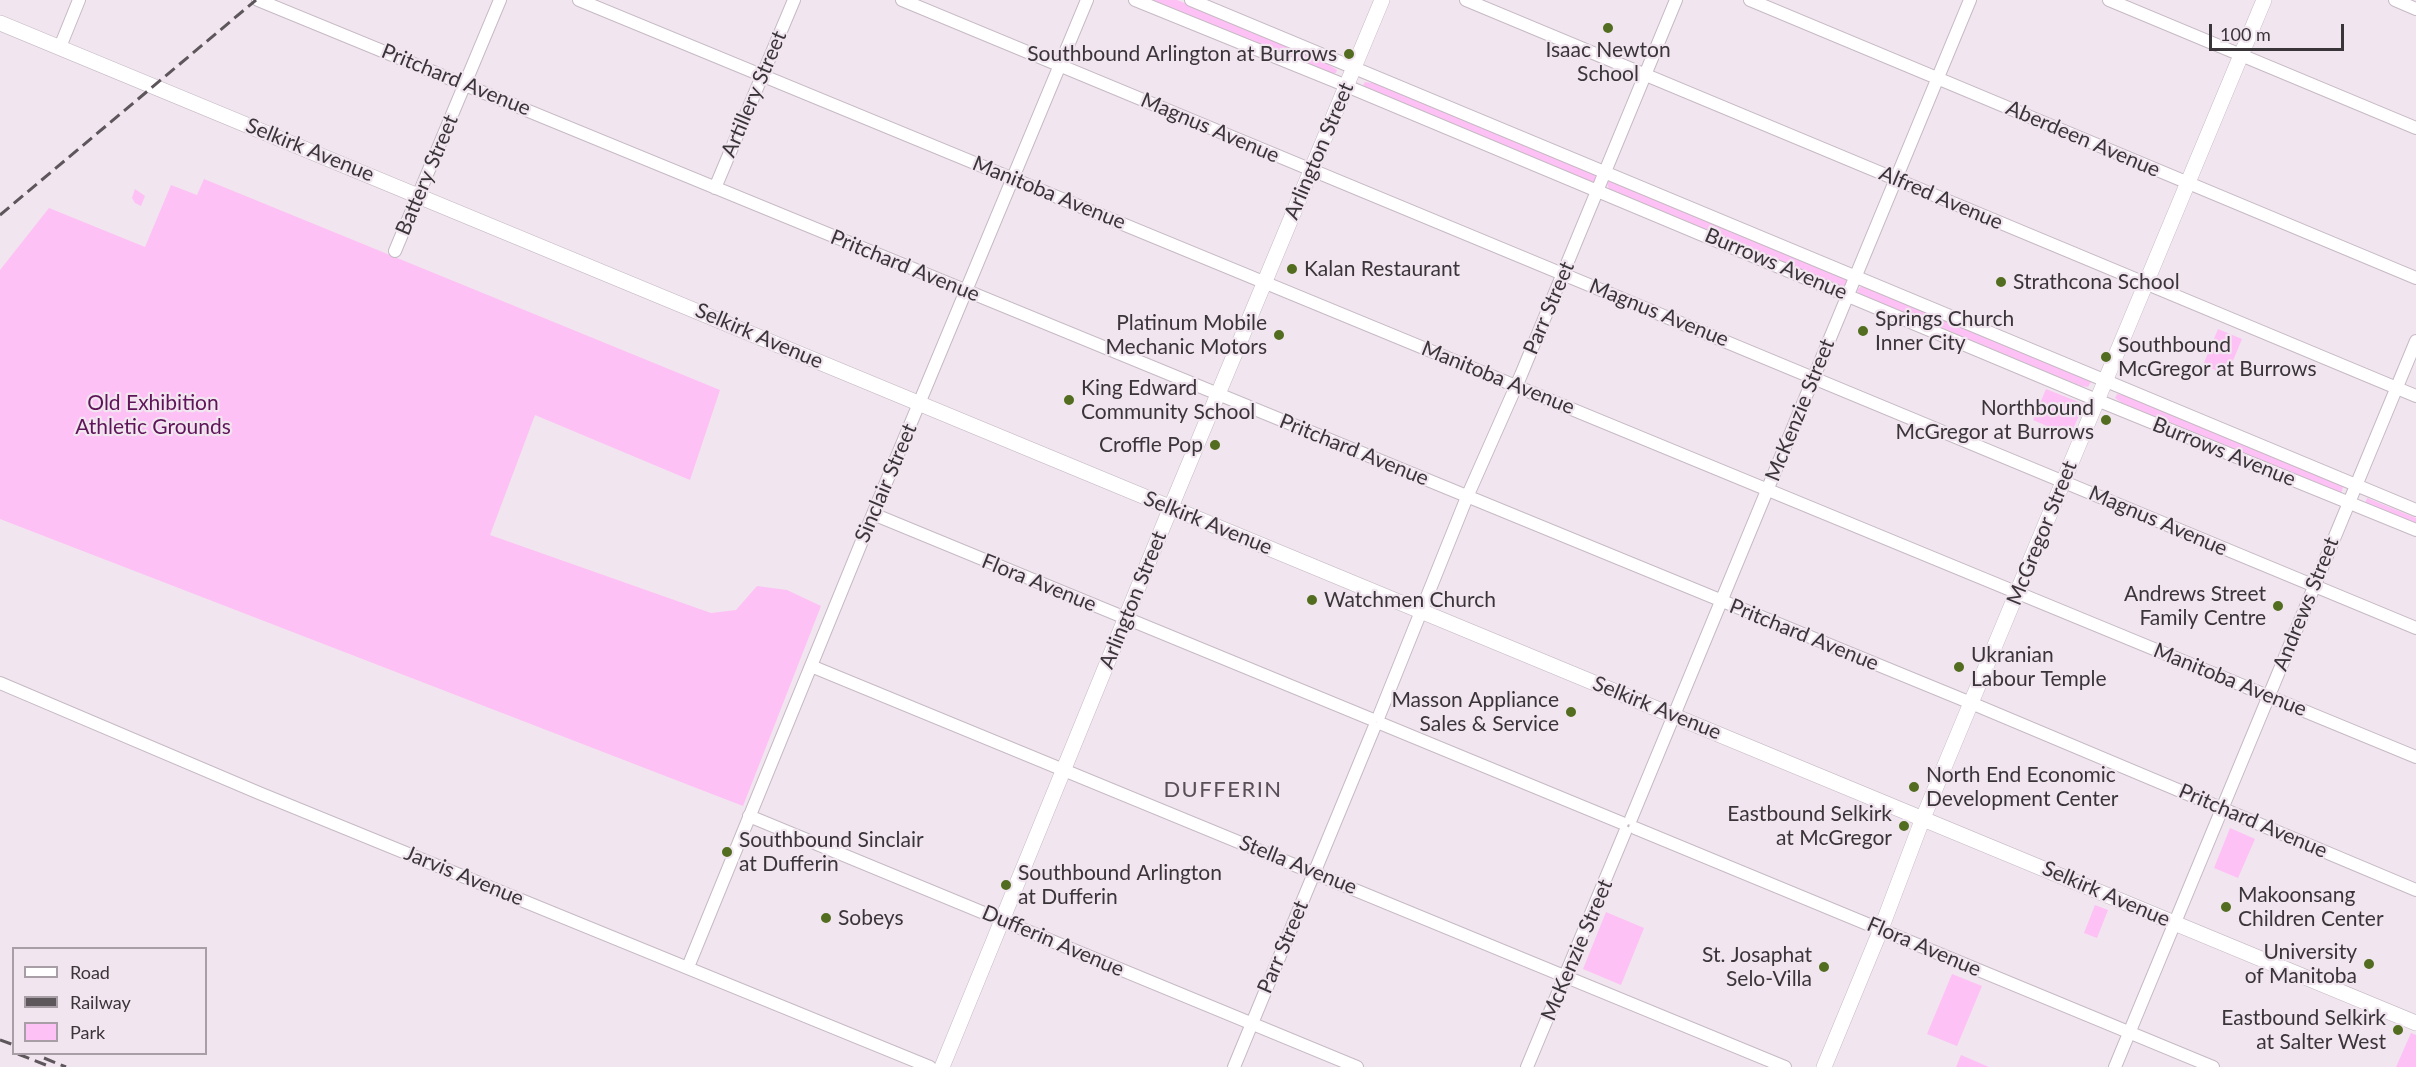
<!DOCTYPE html>
<html>
<head>
<meta charset="utf-8">
<style>
  body { margin:0 }
  #map { position:relative; width:2416px; height:1067px; overflow:hidden; background:#f1e5ef; font-family:Lato,sans-serif }
  canvas { display:block }
  .legend { position:absolute; left:12px; top:947px; width:195px; height:108px; box-sizing:border-box; background:#f1e5ef; border:2px solid #a89fa6; margin:0; padding:8px 10px; list-style:none; font-size:18px; color:#3a3539 }
  .legend li { display:flex; align-items:center; gap:12px; height:30px }
  .legend b { width:30px; border:2px solid #a89fa6 }
  .scale { position:absolute; left:2209px; top:24px; width:135px; height:27px; box-sizing:border-box; border:3px solid #3a3539; border-top:0; padding-left:8px; font-size:18px; line-height:21px; white-space:nowrap; color:#3a3539; -webkit-text-stroke:4px #f1e5ef; paint-order:stroke }
</style>
</head>
<body>
<div id="map">
<canvas width="2416" height="1067"></canvas>
<ul class="legend">
<li><b style="height:8px;background:#fff"></b>Road</li>
<li><b style="height:8px;background:#5d565b"></b>Railway</li>
<li><b style="height:16px;background:#fec1f5"></b>Park</li>
</ul>
<div class="scale">100 m</div>
</div>
<script>
const c = document.querySelector('canvas').getContext('2d');
c.lineJoin = 'round';
function fillPath(path, color) { c.fillStyle = color; c.fill(path, 'evenodd'); }
function stroke(path, color, width, dash) { c.strokeStyle = color; c.lineWidth = width; c.lineCap = dash ? 'butt' : 'round'; c.setLineDash(dash || []); c.stroke(path); }
function label(font, color, halo, rows, align = 'center') {
  c.font = font + ' Lato,sans-serif'; c.lineWidth = 4.5; c.setLineDash([]); c.textBaseline = 'middle'; c.strokeStyle = halo; c.fillStyle = color; for (const [text, x, y, turn = 0] of rows) {
    c.save(); c.translate(x, y); c.rotate((+turn || 0) * Math.PI / 180); c.textAlign = isNaN(turn) ? turn : align; if (halo) c.strokeText(text, 0, 0); c.fillText(text, 0, 0); c.restore();
  }
}
const green = new Path2D(`
  M 1150,0 L 1177,0 L 1321,60 L 1337,70 L 1336,73 L 1328,73 Z
  M 1365,82 L 1380,84 L 1595,175 L 1596,180 L 1592,183 L 1370,90 L 1363,85 Z
  M 204,179 L 720,390 L 690,480 L 535,415 L 490,535 L 711,613 L 736,610 L 757,586 L 787,590 L 821,606 L 743,806 L 0,519 L 0,270 L 49,208 L 145,247 L 171,185 L 197,195 Z
  M 1610,180 L 1847,278 L 1848,280 L 1845,286 L 1840,286 L 1609,190 L 1607,183 Z
  M 135,189 L 145,196 L 141,206 L 135,203 L 132,198 Z
  M 1863,285 L 2086,377 L 2091,382 L 2088,387 L 2081,386 L 1860,295 L 1857,290 Z
  M 2218,329 L 2242,339 L 2227,375 L 2203,365 Z
  M 2046,389 L 2084,404 L 2070,436 L 2033,420 Z
  M 2117,394 L 2124,395 L 2337,484 L 2343,487 L 2341,494 L 2122,403 L 2115,398 Z
  M 2367,498 L 2416,518 L 2416,525 L 2365,503 Z
  M 2230,828 L 2255,839 L 2238,878 L 2214,868 Z
  M 2095,905 L 2108,910 L 2097,938 L 2084,933 Z
  M 1606,912 L 1644,928 L 1621,985 L 1583,969 Z
  M 1952,974 L 1982,986 L 1957,1046 L 1927,1034 Z
  M 2411,1033 L 2416,1035 L 2416,1067 L 2396,1067 Z
  M 1961,1055 L 1989,1067 L 1956,1067 Z`);
const minor = new Path2D(`
  M 258,0 L 1971,703 L 2416,890
  M 579,0 L 2416,757
  M 902,0 L 2416,628
  M 1135,0 L 1337,82 L 2087,396 L 2416,530
  M 1191,0 L 2416,510
  M 1466,0 L 2416,396
  M 1750,0 L 2416,278
  M 2109,0 L 2416,128
  M 2395,0 L 2416,9
  M 60,47 L 79,0
  M 715,188 L 794,0
  M 395,251 L 500,0
  M 873,514 L 1371,719
  M 811,666 L 1785,1067
  M 0,683 L 259,793 L 930,1067
  M 1379,716 L 1467,497 L 1521,375 L 1676,0
  M 1382,724 L 1622,823
  M 749,816 L 1357,1067
  M 1631,819 L 1970,0
  M 1635,828 L 2213,1067
  M 688,967 L 873,514 L 1087,0
  M 1234,1067 L 1374,728
  M 1527,1067 L 1625,832
  M 2115,1067 L 2416,341`);
const major = new Path2D(`
  M 0,23 L 2416,1023
  M 942,1067 L 1171,507 L 1382,0
  M 1824,1067 L 1881,929 L 1923,818 L 2264,0`);
const rail = new Path2D(`
  M 0,215 L 256,0
  M 0,1040 L 14,1045
  M 18,1054 L 51,1067
  M 44,1058 L 66,1067`);
const markers = [
  [1608,28,6,"#536d20"],
  [1349,54,6,"#536d20"],
  [1292,269,6,"#536d20"],
  [2001,282,6,"#536d20"],
  [1863,331,6,"#536d20"],
  [1279,335,6,"#536d20"],
  [2106,357,6,"#536d20"],
  [1069,400,6,"#536d20"],
  [2106,420,6,"#536d20"],
  [1215,445,6,"#536d20"],
  [1312,600,6,"#536d20"],
  [2278,606,6,"#536d20"],
  [1959,667,6,"#536d20"],
  [1571,712,6,"#536d20"],
  [1914,787,6,"#536d20"],
  [1904,826,6,"#536d20"],
  [727,852,6,"#536d20"],
  [1006,885,6,"#536d20"],
  [2226,907,6,"#536d20"],
  [826,918,6,"#536d20"],
  [2369,964,6,"#536d20"],
  [1824,967,6,"#536d20"],
  [2398,1030,6,"#536d20"]
];
const poiNames = [
  ["Isaac Newton",1608,50,"center"],
  ["School",1608,74,"center"],
  ["Southbound Arlington at Burrows",1337,54,"right"],
  ["Kalan Restaurant",1304,269],
  ["Strathcona School",2013,282],
  ["Springs Church",1875,319],
  ["Inner City",1875,343],
  ["Platinum Mobile",1267,323,"right"],
  ["Mechanic Motors",1267,347,"right"],
  ["Southbound",2118,345],
  ["McGregor at Burrows",2118,369],
  ["King Edward",1081,388],
  ["Community School",1081,412],
  ["Northbound",2094,408,"right"],
  ["McGregor at Burrows",2094,432,"right"],
  ["Croffle Pop",1203,445,"right"],
  ["Andrews Street",2266,594,"right"],
  ["Family Centre",2266,618,"right"],
  ["Watchmen Church",1324,600],
  ["Ukranian",1971,655],
  ["Labour Temple",1971,679],
  ["Masson Appliance",1559,700,"right"],
  ["Sales & Service",1559,724,"right"],
  ["North End Economic",1926,775],
  ["Development Center",1926,799],
  ["Eastbound Selkirk",1892,814,"right"],
  ["at McGregor",1892,838,"right"],
  ["Southbound Sinclair",739,840],
  ["at Dufferin",739,864],
  ["Southbound Arlington",1018,873],
  ["at Dufferin",1018,897],
  ["Makoonsang",2238,895],
  ["Children Center",2238,919],
  ["Sobeys",838,918],
  ["University",2357,952,"right"],
  ["of Manitoba",2357,976,"right"],
  ["St. Josaphat",1812,955,"right"],
  ["Selo-Villa",1812,979,"right"],
  ["Eastbound Selkirk",2386,1018,"right"],
  ["at Salter West",2386,1042,"right"]
];
const streetNames = [
  ["Pritchard Avenue",456,80,22],
  ["Artillery Street",754,94,-67],
  ["Magnus Avenue",1210,128,23],
  ["Aberdeen Avenue",2083,139,23],
  ["Selkirk Avenue",310,150,22],
  ["Arlington Street",1319,151,-67],
  ["Battery Street",427,175,-67],
  ["Manitoba Avenue",1049,193,22],
  ["Alfred Avenue",1941,198,23],
  ["Burrows Avenue",1776,264,23],
  ["Pritchard Avenue",905,266,22],
  ["Parr Street",1549,308,-67],
  ["Magnus Avenue",1659,313,22],
  ["Selkirk Avenue",759,336,23],
  ["Manitoba Avenue",1498,378,22],
  ["McKenzie Street",1800,410,-68],
  ["Pritchard Avenue",1354,450,22],
  ["Burrows Avenue",2224,452,22],
  ["Sinclair Street",886,483,-67],
  ["Magnus Avenue",2158,521,23],
  ["Selkirk Avenue",1208,523,22],
  ["McGregor Street",2042,533,-68],
  ["Flora Avenue",1039,583,22],
  ["Arlington Street",1133,600,-68],
  ["Andrews Street",2306,604,-68],
  ["Pritchard Avenue",1804,635,22],
  ["Manitoba Avenue",2230,680,22],
  ["Selkirk Avenue",1657,708,22],
  ["Pritchard Avenue",2253,821,23],
  ["Stella Avenue",1298,865,22],
  ["Jarvis Avenue",464,876,22],
  ["Selkirk Avenue",2106,894,23],
  ["Dufferin Avenue",1053,941,23],
  ["Parr Street",1283,947,-67],
  ["Flora Avenue",1924,947,23],
  ["McKenzie Street",1577,950,-67]
];
const parkNames = [
  ["Old Exhibition",153,403],
  ["Athletic Grounds",153,427]
];
const neighbourhoodNames = [
  ["DUFFERIN",1223,790]
];
fillPath(green, '#fec1f5');
stroke(minor, '#c6bac4', 14);
stroke(major, '#c6bac4', 16);
stroke(minor, '#fff', 12);
stroke(major, '#fff', 15);
stroke(rail, '#5d565b', 3, [12, 6]);
for (const [x, y, r, color] of markers) { const dot = new Path2D(); dot.arc(x, y, r, 0, 2 * Math.PI); c.fillStyle = color; c.fill(dot); stroke(dot, '#f1e5ef', 2); }
label('21px', '#3a3539', '#f1e5ef', poiNames, 'left');
label('21px', '#3a3539', '#f1e5ef', streetNames);
label('21px', '#5f1459', '#f1e5ef', parkNames);
c.letterSpacing = '1.5px';
label('22px', '#584f57', '#f1e5ef', neighbourhoodNames);
c.letterSpacing = '0px';
</script>
</body>
</html>
